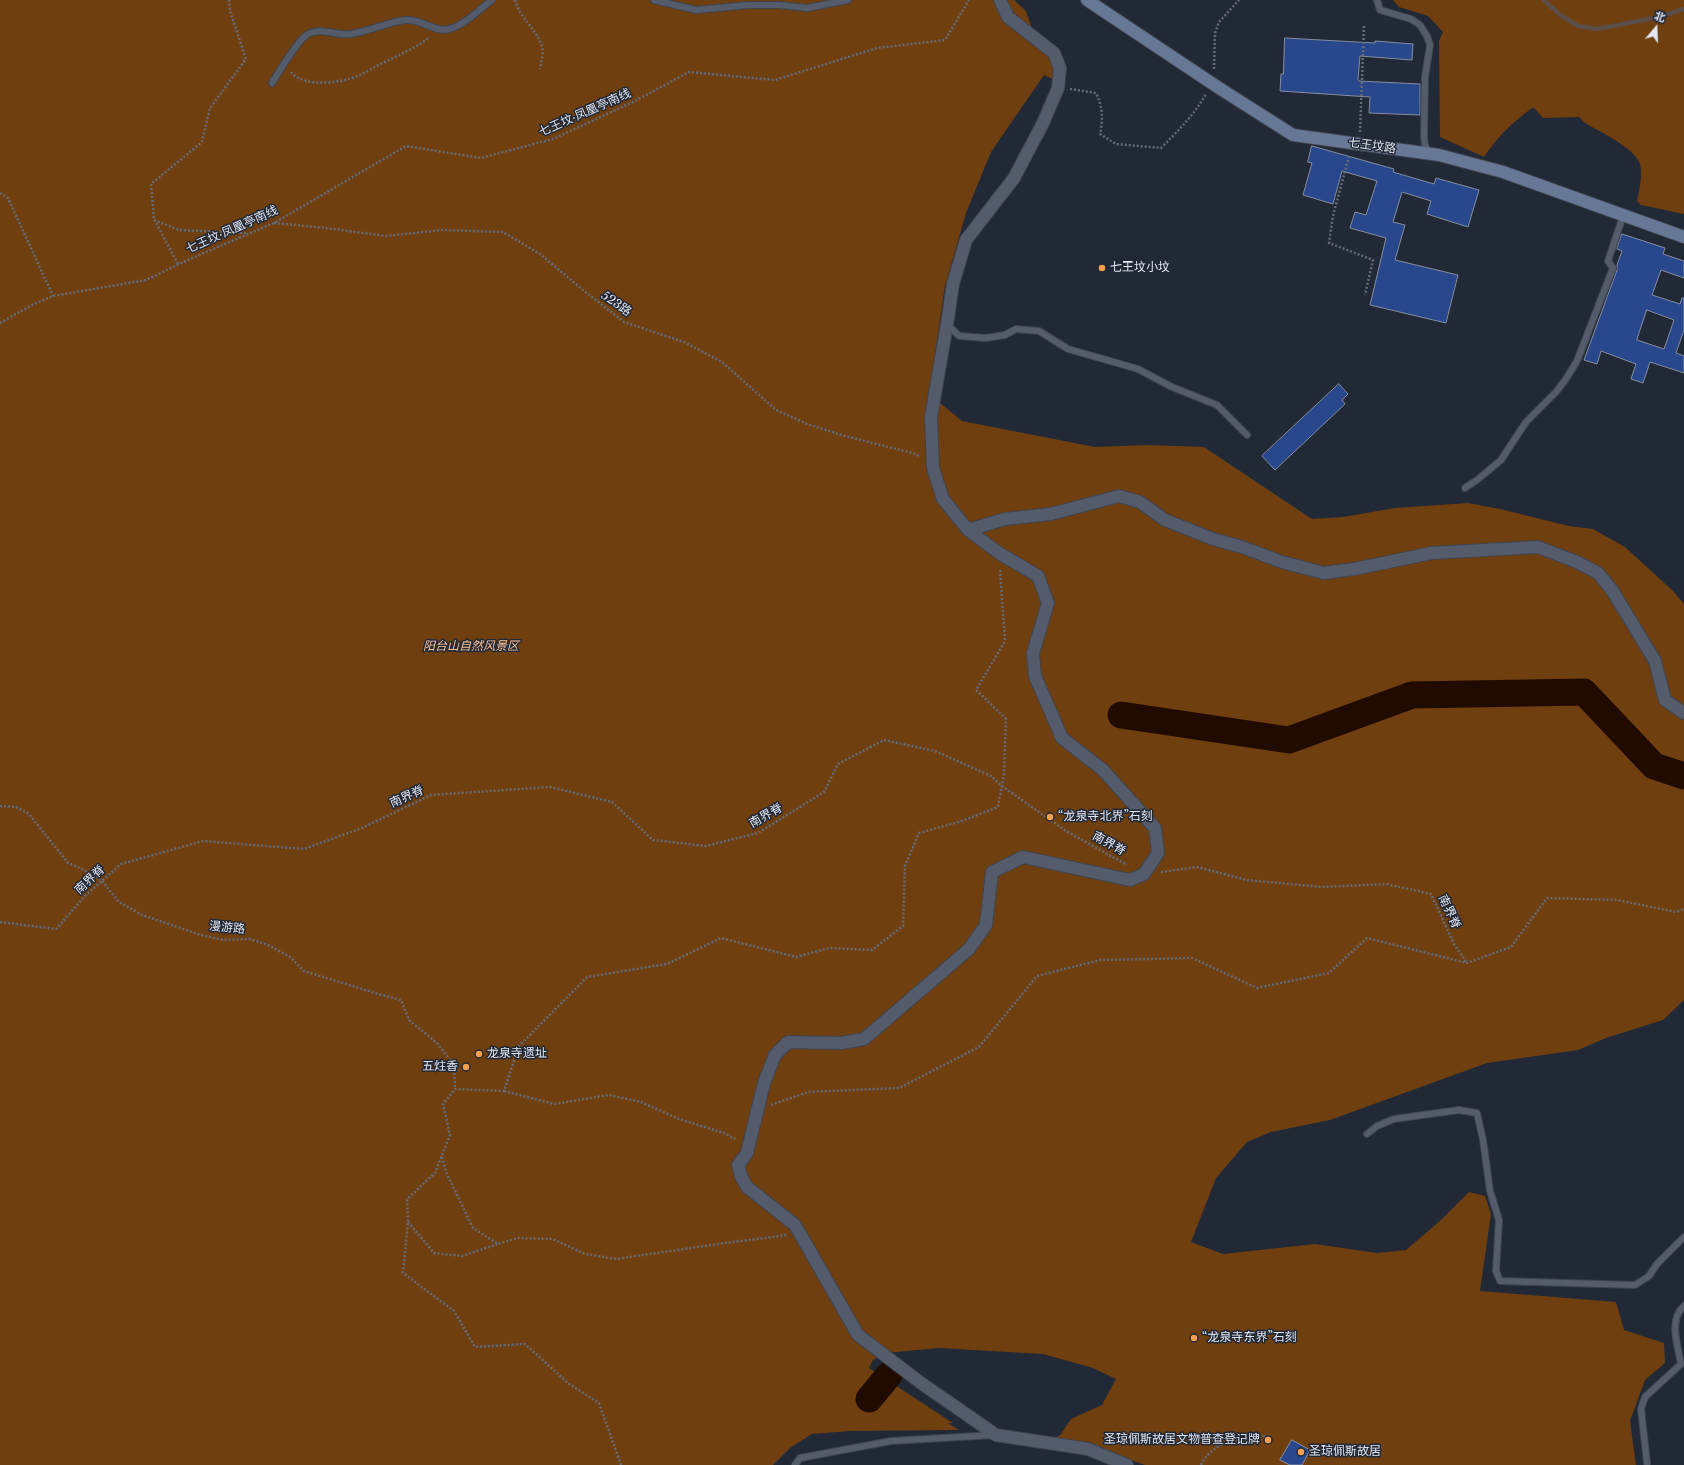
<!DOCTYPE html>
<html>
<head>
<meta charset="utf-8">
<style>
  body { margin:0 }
  #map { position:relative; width:1684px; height:1465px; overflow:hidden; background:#212836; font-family:"Libre Baskerville","Noto Sans SC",serif }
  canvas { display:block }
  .north { position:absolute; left:1636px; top:8px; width:40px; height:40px; -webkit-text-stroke:3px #212836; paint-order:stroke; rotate:19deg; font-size:11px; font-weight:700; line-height:16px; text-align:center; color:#e3e7f1 }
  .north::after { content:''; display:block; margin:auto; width:14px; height:18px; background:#e3e7f1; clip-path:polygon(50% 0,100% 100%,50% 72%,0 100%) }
</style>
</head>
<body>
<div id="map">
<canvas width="1684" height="1465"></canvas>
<div class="north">北</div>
</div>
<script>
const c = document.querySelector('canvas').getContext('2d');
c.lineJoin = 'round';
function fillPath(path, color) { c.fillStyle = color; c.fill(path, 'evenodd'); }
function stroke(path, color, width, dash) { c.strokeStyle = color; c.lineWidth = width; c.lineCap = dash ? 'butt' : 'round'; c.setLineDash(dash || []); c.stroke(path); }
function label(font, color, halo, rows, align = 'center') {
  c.font = font + ' "Libre Baskerville","Noto Sans SC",serif'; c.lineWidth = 3; c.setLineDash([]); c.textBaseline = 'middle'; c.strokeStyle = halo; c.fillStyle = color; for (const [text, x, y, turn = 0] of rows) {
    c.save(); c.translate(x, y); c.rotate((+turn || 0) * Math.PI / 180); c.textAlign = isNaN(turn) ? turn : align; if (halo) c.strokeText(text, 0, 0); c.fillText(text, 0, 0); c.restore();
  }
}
const green = new Path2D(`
  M 0,0 L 1014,0 L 1026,11 L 1035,37 L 1048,51 L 1057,81 L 1044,75 L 991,152 L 966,213 L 945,286 L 935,354 L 934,398 L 962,421 L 1095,447 L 1147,445 L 1204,447 L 1312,519 L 1343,517 L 1395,508 L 1468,503 L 1500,509 L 1569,526 L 1593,529 L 1625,547 L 1672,590 L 1684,604 L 1684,1000 L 1663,1020 L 1606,1038 L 1578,1050 L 1487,1063 L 1330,1120 L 1271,1132 L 1247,1142 L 1216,1178 L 1191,1242 L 1223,1254 L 1315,1244 L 1377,1253 L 1406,1250 L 1441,1220 L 1469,1192 L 1485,1196 L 1491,1214 L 1480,1291 L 1616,1302 L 1624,1330 L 1664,1343 L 1665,1363 L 1645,1380 L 1630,1421 L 1636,1465 L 1145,1465 L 1112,1453 L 1052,1441 L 1061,1434 L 1071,1419 L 1102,1405 L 1116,1379 L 1093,1368 L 1043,1354 L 939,1348 L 885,1353 L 873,1360 L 869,1368 L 953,1423 L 948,1423 L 959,1430 L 850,1431 L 812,1434 L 790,1448 L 773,1465 L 0,1465 Z
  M 1393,0 L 1684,0 L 1684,214 L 1641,205 L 1637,201 C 1639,192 1643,173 1640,164 C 1634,147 1600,132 1585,123 L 1579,117 L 1543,118 L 1534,108 L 1532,108 C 1512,123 1498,136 1484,157 L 1440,137 L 1439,41 L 1443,32 L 1428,16 L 1399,7 Z`);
const stream = new Path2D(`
  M 1544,0 L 1559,14 L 1578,26 L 1597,29 L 1660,17 L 1684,9`);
const river = new Path2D(`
  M 1121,715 L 1289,740 L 1412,695 L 1584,692 L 1654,766 L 1684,776
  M 869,1399 L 889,1375`);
const building = new Path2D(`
  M 1285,38 L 1375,43 L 1375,41 L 1413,44 L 1412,60 L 1360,56 L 1358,79 L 1359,81 L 1420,84 L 1420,115 L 1369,113 L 1370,97 L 1280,91 L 1281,74 L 1283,74 Z
  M 1312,146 L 1394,169 L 1393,172 L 1434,184 L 1436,178 L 1479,190 L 1468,227 L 1427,214 L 1431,201 L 1402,192 L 1393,222 L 1405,225 L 1395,260 L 1458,275 L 1446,323 L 1370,305 L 1386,238 L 1350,228 L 1355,212 L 1366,215 L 1377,181 L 1342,171 L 1333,204 L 1303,195 L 1312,163 L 1308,162 Z
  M 1622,234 L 1665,248 L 1663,254 L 1684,261 L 1684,278 L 1661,270 L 1652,295 L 1680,304 L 1682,298 L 1684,298 L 1684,330 L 1676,353 L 1684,356 L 1684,373 L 1650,362 L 1643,383 L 1631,379 L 1636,364 L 1601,351 L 1597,364 L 1584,360 L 1617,270 L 1617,265 L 1622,251 L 1617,249 ZM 1647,310 L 1674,320 L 1664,349 L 1637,340 Z
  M 1339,384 L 1348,394 L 1342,400 L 1345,404 L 1275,470 L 1262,456 Z
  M 1292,1440 L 1310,1450 L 1302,1465 L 1290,1465 L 1280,1460 Z`);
const path = new Path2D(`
  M 515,0 C 520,19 538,30 542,47 C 544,53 541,63 540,69
  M 1214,69 L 1215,33 L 1219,22 L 1239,0
  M 291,72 C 304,88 341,83 358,76 C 367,72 375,66 385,62 C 400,54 416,48 430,37
  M 1070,89 L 1096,93 C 1103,107 1103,120 1100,134 L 1116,144 L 1161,148 C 1178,131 1194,115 1206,94
  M 1360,132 L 1364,26
  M 1349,156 L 1333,216 L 1329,243 L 1373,260 L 1365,295
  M 0,193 L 8,198 L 53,296
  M 154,220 L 179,230 L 247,233
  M 274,223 L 326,228 L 386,236 L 442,230 L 503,232 L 540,254 L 583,290 L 624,322 L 684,342 L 722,362 L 776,410 L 807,424 L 845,436 L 916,454 L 920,457
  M 178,264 L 154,219 L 151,184 L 202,142 L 210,108 L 246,59 L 230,11 L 229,0
  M 0,323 L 32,305 L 53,296 L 146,280 L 190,259 L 274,223 L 406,146 L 481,158 L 553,139 L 633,102 L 689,72 L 775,80 L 877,48 L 945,40 L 969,0
  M 0,806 L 16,807 L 29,814 L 68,863 L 82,869 L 102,881 L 119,902 L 142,915 L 201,935 L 223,940 L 250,939 L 268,945 L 290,957 L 304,971 L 375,993 L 401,1000 L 409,1020 L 438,1044 L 454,1065 L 455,1089
  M 1161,872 L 1197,867 L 1247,880 L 1322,887 L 1386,884 L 1431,894 L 1454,944 L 1467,963
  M 0,922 L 56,929 L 85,896 L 121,864 L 203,841 L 304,849 L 362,828 L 431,795 L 550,787 L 612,802 L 653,840 L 706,846 L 758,833 L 824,792 L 838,764 L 884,740 L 935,751 L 991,776 L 1002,786 L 1066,831 L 1127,865
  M 504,1091 L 554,1104 L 609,1095 L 641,1102 L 679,1119 L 724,1133 L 737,1140
  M 771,1105 L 808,1092 L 899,1088 L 979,1047 L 1037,976 L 1100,960 L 1192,958 L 1257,988 L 1329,973 L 1367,938 L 1467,963 L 1511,947 L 1547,898 L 1617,900 L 1676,912 L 1684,909
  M 442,1157 L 446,1172 L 473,1228 L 498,1244 L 518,1238 L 553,1239 L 585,1254 L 616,1259 L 725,1243 L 787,1235
  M 408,1222 L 434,1253 L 462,1256 L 498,1244
  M 621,1465 L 599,1403 L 569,1384 L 525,1344 L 475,1347 L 454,1311 L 403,1273 L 408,1222 L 407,1199 L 435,1173 L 450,1135 L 443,1104 L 455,1089 L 504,1091 L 519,1046 L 587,977 L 667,964 L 721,938 L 796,957 L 829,948 L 872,950 L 903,926 L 905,866 L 919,833 L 959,822 L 998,807 L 1004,774 L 1006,719 L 976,690 L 1005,641 L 1000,570
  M 1201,1465 C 1212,1441 1245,1435 1269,1436`);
const lane = new Path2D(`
  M 654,0 L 696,10 L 749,5 L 779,5 L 807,8 L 848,0
  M 1377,0 L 1380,10 L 1411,19 L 1420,25 L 1427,36 L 1430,45 L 1425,77 L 1424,137 L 1425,145 L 1429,154
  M 272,83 C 279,72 298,39 308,34 C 322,27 335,36 350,34 C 368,32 387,22 406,20 C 418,19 426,26 438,29 C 457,34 478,10 492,0
  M 947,324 L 959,336 L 986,338 L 1005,335 L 1016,329 L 1039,331 L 1068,349 L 1138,369 L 1172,387 L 1217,405 L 1247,435
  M 1465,488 L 1477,480 L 1501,460 L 1526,422 L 1556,392 L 1566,379 L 1577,361 L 1613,268 L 1608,261 L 1623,216
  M 1367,1134 L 1377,1126 L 1394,1119 L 1459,1110 L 1477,1113 L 1483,1140 L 1490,1191 L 1499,1220 L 1496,1271 L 1500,1281 L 1635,1285 L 1649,1276 L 1657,1264 L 1684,1237
  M 1647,1463 L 1641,1409 L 1645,1397 L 1681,1364 C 1678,1347 1668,1319 1684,1306
  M 795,1465 L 800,1458 L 891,1441 L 994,1435`);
const street = new Path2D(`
  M 1000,0 L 1008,17 L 1054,53 L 1060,68 L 1058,88 L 1043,123 L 1014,178 L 966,240 L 953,284 L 947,324 L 931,417 L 933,468 L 943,499 L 968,530 L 999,553 L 1038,576 L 1048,603 L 1033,653 L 1035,676 L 1062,738 L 1103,770 L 1155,828 L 1158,853 L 1144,874 L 1130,880 L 1023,857 L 992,872 L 986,925 L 969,949 L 864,1039 L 841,1043 L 788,1042 L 775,1055 L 764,1083 L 747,1153 L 738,1165 L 741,1176 L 747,1187 L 795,1225 L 858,1335 L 921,1383 L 996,1435 L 1088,1449 L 1127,1465
  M 968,530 L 1005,519 L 1051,514 L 1119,496 L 1140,502 L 1165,520 L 1213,539 L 1242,547 L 1282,562 L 1324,573 L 1354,569 L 1432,553 L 1538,547 L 1577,562 L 1598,573 L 1612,590 L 1655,661 L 1665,700 L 1684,713`);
const secondary = new Path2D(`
  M 1087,0 L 1219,88 L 1293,135 L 1439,155 L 1503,172 L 1684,237`);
const markers = [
  [1102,268,4,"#fa9f4f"],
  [1050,817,4,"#fa9f4f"],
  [479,1054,4,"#fa9f4f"],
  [466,1067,4,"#fa9f4f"],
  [1194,1338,4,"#fa9f4f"],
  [1268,1440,4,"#fa9f4f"],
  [1301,1452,4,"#fa9f4f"]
];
const streetNames = [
  ["七王坟·凤凰亭南线",585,113,-24],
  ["七王坟路",1372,146,8],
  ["七王坟·凤凰亭南线",232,230,-24],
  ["523路",616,304,35],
  ["南界脊",407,797,-24],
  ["南界脊",766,816,-29],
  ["南界脊",1109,844,29],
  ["南界脊",90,880,-43],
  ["南界脊",1449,912,65],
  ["漫游路",227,928,5]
];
const poiNames = [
  ["七王坟小坟",1110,268],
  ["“龙泉寺北界”石刻",1058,817],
  ["龙泉寺遗址",487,1054],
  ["五炷香",458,1067,"right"],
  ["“龙泉寺东界”石刻",1202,1338],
  ["圣琼佩斯故居文物普查登记牌",1260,1440,"right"],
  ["圣琼佩斯故居",1309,1452]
];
const parkNames = [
  ["阳台山自然风景区",471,647]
];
fillPath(green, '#6f3f10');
stroke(stream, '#5b4d48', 4.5);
stroke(river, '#210b00', 27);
fillPath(building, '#28478c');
stroke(building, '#868e9f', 1);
stroke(lane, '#3f4450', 8);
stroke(street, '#3f4450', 14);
stroke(secondary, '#3f4450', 14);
stroke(path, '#656b78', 2.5, [2, 2]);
stroke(lane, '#545c6b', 6);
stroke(street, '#545c6b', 12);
stroke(secondary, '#677796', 12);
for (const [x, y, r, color] of markers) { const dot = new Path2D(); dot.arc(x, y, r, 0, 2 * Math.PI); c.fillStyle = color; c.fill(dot); stroke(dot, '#212836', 1.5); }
label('12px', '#e3e7f1', '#212836', streetNames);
label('12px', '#e3e7f1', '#212836', poiNames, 'left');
label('italic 12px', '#ffc496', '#212836', parkNames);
</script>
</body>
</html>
